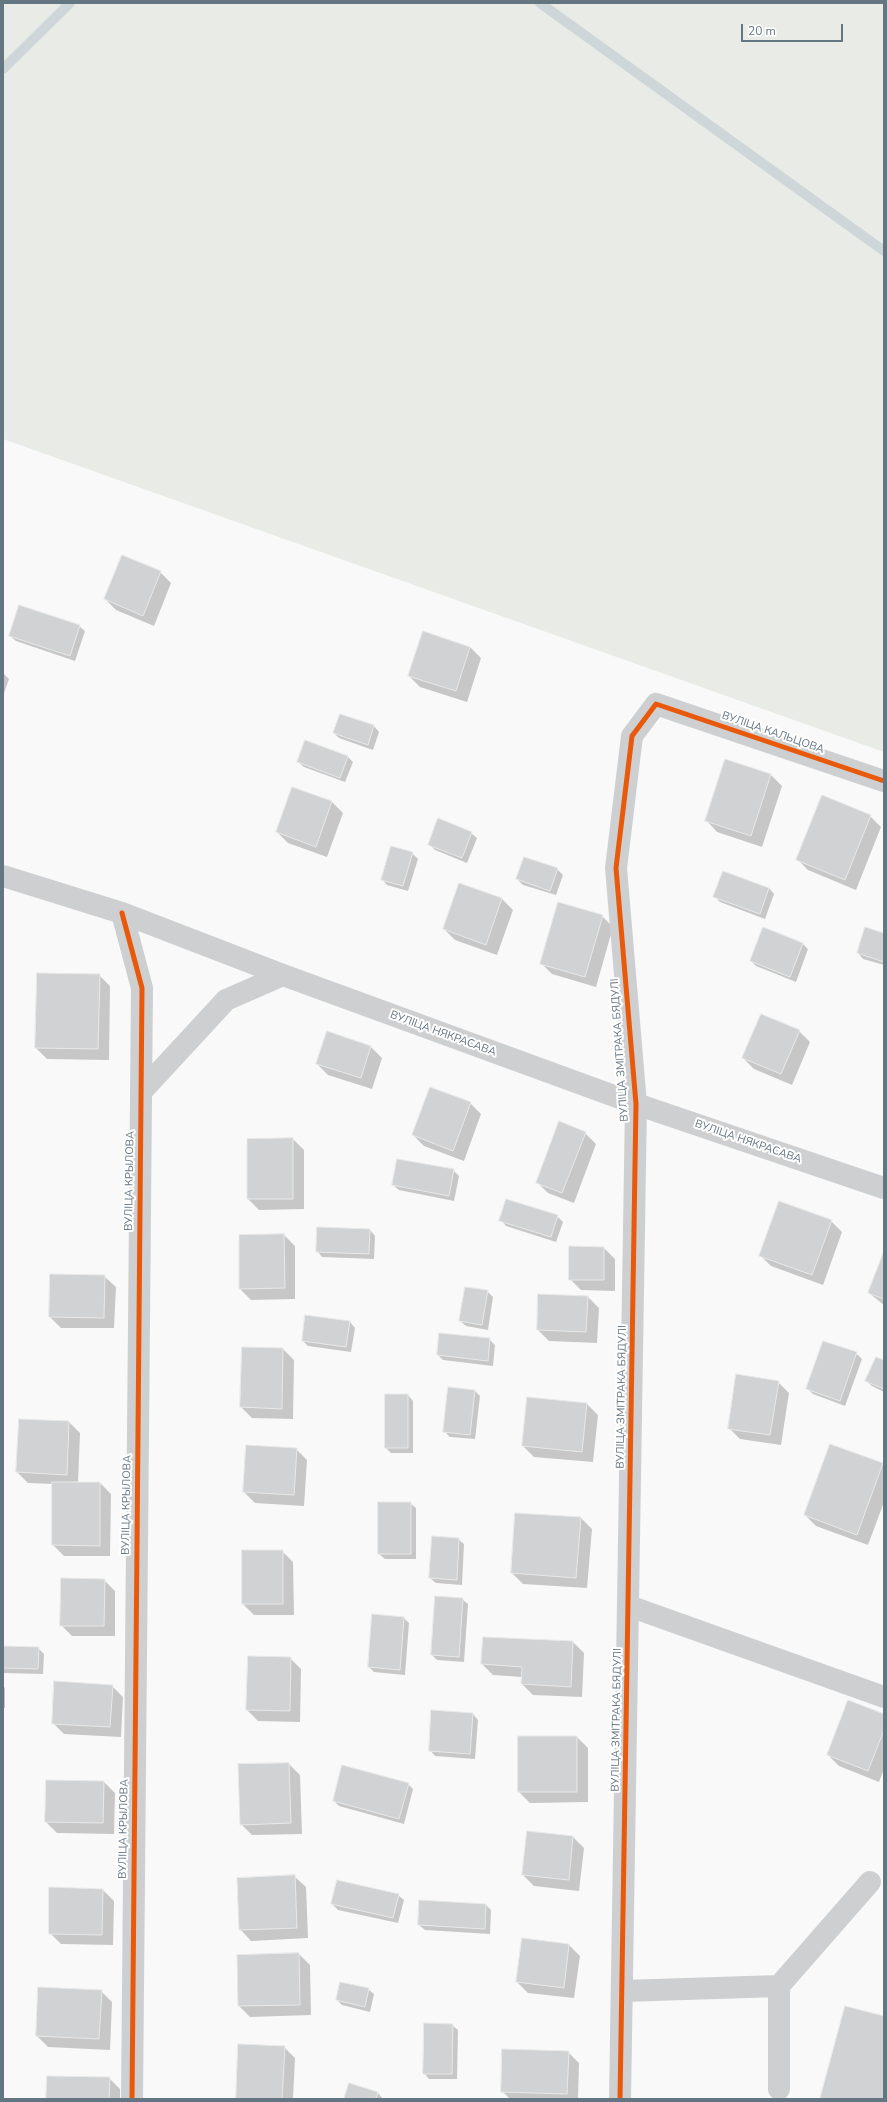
<!DOCTYPE html>
<html>
<head>
<meta charset="utf-8">
<style>
  body { margin:0 }
  #map { position:relative; width:887px; height:2102px; overflow:hidden; background:#f9f9f9; font-family:"Nunito Sans",sans-serif }
  canvas { display:block }
  .frame { position:absolute; inset:0; border:4px solid #657683; pointer-events:none }
  .scale { position:absolute; left:741px; top:24px; width:102px; height:18px; box-sizing:border-box; border:2px solid #657683; border-top:0; padding-left:5px; font-size:12px; line-height:14px; white-space:nowrap; color:#657683; -webkit-text-stroke:3px #fff; paint-order:stroke }
</style>
</head>
<body>
<div id="map">
<canvas width="887" height="2102"></canvas>
<div class="frame"></div>
<div class="scale">20 m</div>
</div>
<script>
const c = document.querySelector('canvas').getContext('2d');
c.lineJoin = 'round';
function fillPath(path, color) { c.fillStyle = color; c.fill(path, 'evenodd'); }
function stroke(path, color, width, dash) { c.strokeStyle = color; c.lineWidth = width; c.lineCap = dash ? 'butt' : 'round'; c.setLineDash(dash || []); c.stroke(path); }
function label(font, color, halo, rows, align = 'center') {
  c.font = font + ' "Nunito Sans",sans-serif'; c.lineWidth = 4; c.setLineDash([]); c.textBaseline = 'middle'; c.strokeStyle = halo; c.fillStyle = color; for (const [text, x, y, turn = 0] of rows) {
    c.save(); c.translate(x, y); c.rotate((+turn || 0) * Math.PI / 180); c.textAlign = isNaN(turn) ? turn : align; if (halo) c.strokeText(text, 0, 0); c.fillText(text, 0, 0); c.restore();
  }
}
const green = new Path2D(`
  M 3,3 L 884,3 L 884,752 L 3,439 Z`);
const shadow = new Path2D(`
  M 160,572 L 171,583 L 154,626 L 116,610 L 105,599 Z
  M 79,626 L 85,631 L 75,661 L 16,641 L 10,636 Z
  M 470,647 L 481,658 L 467,702 L 420,687 L 409,676 Z
  M 3,673 L 9,679 L 3,696 Z
  M 374,726 L 379,732 L 373,750 L 339,738 L 334,733 Z
  M 348,757 L 353,762 L 345,782 L 304,767 L 298,762 Z
  M 726,760 L 771,775 L 782,786 L 762,847 L 717,832 L 706,820 Z
  M 332,802 L 343,813 L 327,857 L 288,843 L 277,832 Z
  M 870,816 L 881,827 L 856,890 L 808,870 L 797,859 Z
  M 471,833 L 477,838 L 467,863 L 435,850 L 429,844 Z
  M 412,853 L 418,859 L 408,891 L 387,885 L 382,879 Z
  M 557,869 L 563,875 L 556,895 L 523,885 L 517,879 Z
  M 460,884 L 502,899 L 513,910 L 497,955 L 455,940 L 444,929 Z
  M 769,888 L 774,894 L 765,919 L 720,902 L 715,897 Z
  M 602,916 L 613,927 L 596,987 L 552,974 L 541,963 Z
  M 764,929 L 803,944 L 808,949 L 796,982 L 756,966 L 751,961 Z
  M 884,934 L 884,965 L 863,959 L 858,953 Z
  M 99,975 L 110,986 L 109,1060 L 47,1059 L 36,1048 Z
  M 799,1031 L 810,1042 L 792,1085 L 754,1069 L 743,1058 Z
  M 371,1047 L 382,1058 L 372,1089 L 328,1075 L 317,1064 Z
  M 470,1103 L 481,1114 L 464,1161 L 424,1146 L 413,1135 Z
  M 585,1133 L 596,1144 L 574,1203 L 548,1193 L 537,1182 Z
  M 293,1139 L 304,1150 L 304,1209 L 259,1210 L 248,1199 Z
  M 453,1170 L 459,1176 L 454,1201 L 399,1190 L 393,1185 Z
  M 557,1216 L 563,1222 L 556,1242 L 506,1226 L 501,1220 Z
  M 831,1221 L 842,1232 L 823,1285 L 771,1266 L 760,1255 Z
  M 370,1230 L 375,1236 L 374,1259 L 322,1257 L 317,1251 Z
  M 284,1235 L 295,1246 L 295,1299 L 251,1300 L 240,1289 Z
  M 604,1248 L 615,1259 L 615,1291 L 581,1290 L 570,1279 Z
  M 884,1254 L 884,1305 L 869,1293 Z
  M 104,1276 L 116,1287 L 114,1328 L 61,1328 L 50,1317 Z
  M 487,1291 L 493,1297 L 488,1330 L 466,1326 L 460,1321 Z
  M 588,1297 L 599,1308 L 597,1343 L 549,1341 L 538,1330 Z
  M 306,1316 L 350,1322 L 355,1328 L 351,1352 L 308,1346 L 303,1341 Z
  M 489,1339 L 495,1345 L 493,1366 L 443,1360 L 438,1355 Z
  M 243,1348 L 283,1349 L 294,1360 L 293,1419 L 252,1418 L 241,1407 Z
  M 856,1353 L 862,1359 L 845,1406 L 813,1394 L 808,1389 Z
  M 884,1361 L 884,1392 L 872,1386 L 866,1381 Z
  M 778,1382 L 789,1393 L 781,1445 L 740,1439 L 729,1428 Z
  M 475,1391 L 480,1396 L 475,1439 L 450,1437 L 444,1431 Z
  M 408,1395 L 413,1401 L 413,1453 L 391,1453 L 386,1448 Z
  M 587,1404 L 598,1415 L 593,1462 L 534,1457 L 523,1446 Z
  M 69,1422 L 80,1433 L 78,1483 L 100,1483 L 111,1494 L 110,1556 L 64,1556 L 53,1545 L 53,1484 L 28,1483 L 17,1472 Z
  M 830,1445 L 884,1466 L 884,1502 L 868,1545 L 816,1526 L 805,1515 Z
  M 296,1449 L 307,1460 L 304,1506 L 255,1503 L 244,1492 Z
  M 410,1503 L 416,1508 L 416,1559 L 385,1559 L 379,1554 Z
  M 581,1518 L 592,1529 L 587,1588 L 523,1584 L 512,1573 Z
  M 458,1539 L 464,1544 L 462,1585 L 436,1583 L 430,1578 Z
  M 282,1551 L 293,1562 L 294,1615 L 254,1615 L 243,1604 Z
  M 104,1580 L 115,1591 L 115,1636 L 72,1636 L 61,1625 Z
  M 462,1599 L 468,1604 L 464,1662 L 437,1660 L 432,1655 Z
  M 404,1618 L 409,1623 L 405,1675 L 374,1672 L 369,1667 Z
  M 573,1642 L 584,1653 L 582,1697 L 533,1695 L 522,1684 L 522,1677 L 493,1675 L 482,1664 Z
  M 3,1647 L 38,1648 L 44,1654 L 43,1674 L 3,1673 Z
  M 290,1658 L 301,1669 L 300,1722 L 258,1721 L 247,1710 Z
  M 3,1686 L 5,1688 L 5,1708 L 3,1708 Z
  M 112,1686 L 123,1697 L 121,1737 L 64,1734 L 53,1723 Z
  M 473,1714 L 478,1720 L 475,1759 L 435,1756 L 430,1750 Z
  M 884,1715 L 884,1769 L 879,1782 L 839,1766 L 828,1755 Z
  M 577,1737 L 588,1748 L 588,1802 L 530,1803 L 519,1792 Z
  M 289,1764 L 300,1775 L 302,1834 L 252,1835 L 241,1824 Z
  M 104,1782 L 115,1793 L 114,1834 L 57,1833 L 46,1822 Z
  M 408,1784 L 413,1789 L 404,1824 L 339,1806 L 334,1801 Z
  M 573,1837 L 584,1848 L 579,1891 L 534,1886 L 523,1875 Z
  M 294,1876 L 306,1887 L 308,1938 L 251,1941 L 240,1929 Z
  M 103,1890 L 114,1901 L 113,1945 L 61,1944 L 50,1933 Z
  M 398,1895 L 404,1900 L 398,1923 L 338,1910 L 332,1904 Z
  M 486,1905 L 491,1910 L 490,1934 L 425,1930 L 419,1925 Z
  M 522,1939 L 569,1945 L 580,1956 L 574,1998 L 528,1993 L 517,1982 Z
  M 299,1954 L 310,1965 L 311,2015 L 250,2017 L 239,2006 Z
  M 368,1989 L 374,1994 L 370,2012 L 342,2005 L 337,2000 Z
  M 101,1991 L 112,2002 L 110,2050 L 48,2047 L 37,2036 Z
  M 452,2025 L 458,2030 L 457,2079 L 429,2079 L 424,2073 Z
  M 284,2047 L 295,2058 L 293,2099 L 237,2099 Z
  M 568,2052 L 579,2063 L 578,2099 L 510,2099 L 502,2091 Z
  M 109,2078 L 120,2089 L 120,2099 L 47,2099 Z
  M 349,2084 L 378,2093 L 383,2099 L 345,2099 Z`);
const stream = new Path2D(`
  M 540,3 L 884,251
  M 3,69 L 70,3`);
const building = new Path2D(`
  M 122,555 L 161,571 L 143,616 L 104,599 Z
  M 19,605 L 80,625 L 70,656 L 9,636 Z
  M 423,631 L 470,647 L 456,691 L 408,676 Z
  M 340,714 L 374,725 L 368,745 L 333,733 Z
  M 305,740 L 348,756 L 340,778 L 297,762 Z
  M 725,759 L 771,774 L 751,836 L 705,821 Z
  M 292,787 L 332,801 L 316,847 L 276,832 Z
  M 822,795 L 871,815 L 845,880 L 796,860 Z
  M 438,818 L 472,832 L 462,858 L 428,845 Z
  M 391,846 L 413,852 L 403,886 L 381,880 Z
  M 524,857 L 558,868 L 550,891 L 516,879 Z
  M 723,871 L 769,888 L 760,914 L 713,897 Z
  M 459,883 L 502,898 L 486,945 L 443,929 Z
  M 558,902 L 603,915 L 585,977 L 540,964 Z
  M 763,927 L 803,943 L 790,977 L 750,961 Z
  M 865,927 L 884,933 L 884,962 L 857,953 Z
  M 37,973 L 100,974 L 98,1049 L 35,1048 Z
  M 761,1014 L 800,1030 L 781,1074 L 742,1058 Z
  M 327,1031 L 371,1046 L 361,1078 L 316,1064 Z
  M 430,1087 L 471,1102 L 453,1151 L 412,1135 Z
  M 559,1121 L 586,1132 L 562,1193 L 536,1183 Z
  M 293,1138 L 293,1199 L 247,1199 L 247,1139 Z
  M 397,1159 L 454,1169 L 449,1196 L 392,1185 Z
  M 506,1199 L 558,1215 L 551,1237 L 499,1221 Z
  M 779,1201 L 832,1220 L 812,1275 L 759,1256 Z
  M 317,1227 L 370,1229 L 369,1254 L 316,1252 Z
  M 284,1234 L 285,1288 L 239,1289 L 239,1235 Z
  M 569,1246 L 604,1247 L 604,1280 L 569,1280 Z
  M 884,1251 L 884,1299 L 868,1293 Z
  M 50,1274 L 105,1275 L 104,1318 L 49,1317 Z
  M 465,1287 L 488,1290 L 482,1325 L 459,1321 Z
  M 538,1294 L 588,1296 L 586,1332 L 537,1330 Z
  M 305,1315 L 350,1321 L 346,1347 L 302,1341 Z
  M 439,1333 L 490,1338 L 488,1361 L 437,1355 Z
  M 823,1341 L 857,1352 L 840,1401 L 806,1389 Z
  M 242,1347 L 283,1348 L 282,1409 L 240,1407 Z
  M 876,1357 L 884,1360 L 884,1389 L 865,1381 Z
  M 736,1374 L 779,1381 L 770,1435 L 728,1429 Z
  M 448,1387 L 475,1390 L 470,1435 L 443,1432 Z
  M 385,1394 L 408,1394 L 408,1448 L 385,1448 Z
  M 527,1397 L 587,1403 L 582,1452 L 522,1446 Z
  M 19,1419 L 69,1421 L 67,1475 L 16,1472 Z
  M 830,1444 L 883,1463 L 857,1535 L 804,1515 Z
  M 246,1445 L 297,1448 L 294,1495 L 243,1492 Z
  M 52,1482 L 100,1482 L 100,1546 L 52,1545 Z
  M 378,1502 L 411,1502 L 411,1554 L 378,1554 Z
  M 515,1513 L 581,1517 L 576,1578 L 511,1573 Z
  M 432,1536 L 459,1538 L 457,1580 L 429,1578 Z
  M 242,1550 L 283,1550 L 283,1604 L 242,1604 Z
  M 61,1578 L 105,1579 L 104,1626 L 60,1626 Z
  M 435,1596 L 463,1598 L 459,1657 L 431,1655 Z
  M 372,1614 L 404,1617 L 400,1670 L 368,1667 Z
  M 483,1637 L 573,1641 L 571,1687 L 521,1684 L 522,1667 L 481,1664 Z
  M 3,1646 L 39,1647 L 38,1669 L 3,1668 Z
  M 248,1656 L 291,1657 L 290,1711 L 246,1710 Z
  M 54,1681 L 113,1685 L 110,1727 L 52,1724 Z
  M 848,1700 L 884,1714 L 884,1730 L 868,1771 L 827,1755 Z
  M 431,1710 L 473,1713 L 470,1754 L 429,1751 Z
  M 518,1736 L 577,1736 L 577,1792 L 518,1792 Z
  M 289,1763 L 291,1823 L 240,1825 L 238,1764 Z
  M 342,1765 L 409,1783 L 399,1819 L 333,1801 Z
  M 46,1780 L 104,1781 L 103,1823 L 45,1822 Z
  M 527,1831 L 573,1836 L 569,1880 L 522,1875 Z
  M 295,1875 L 297,1928 L 239,1930 L 237,1878 Z
  M 337,1880 L 399,1894 L 393,1918 L 331,1904 Z
  M 49,1887 L 103,1889 L 102,1935 L 49,1934 Z
  M 419,1900 L 486,1904 L 485,1929 L 418,1925 Z
  M 522,1938 L 569,1944 L 564,1988 L 516,1982 Z
  M 299,1953 L 300,2005 L 238,2006 L 237,1955 Z
  M 340,1982 L 369,1988 L 365,2007 L 336,2000 Z
  M 38,1987 L 102,1990 L 99,2039 L 36,2036 Z
  M 845,2006 L 884,2016 L 884,2099 L 820,2099 Z
  M 424,2023 L 453,2024 L 452,2074 L 423,2074 Z
  M 238,2044 L 285,2046 L 282,2099 L 236,2099 Z
  M 502,2049 L 569,2051 L 567,2094 L 501,2092 Z
  M 47,2076 L 110,2077 L 109,2099 L 46,2099 Z
  M 349,2083 L 378,2092 L 376,2099 L 344,2099 Z`);
const minor = new Path2D(`
  M 3,876 L 122,913 L 283,975 L 636,1104 L 884,1188
  M 122,913 L 142,988 L 132,2099
  M 141,1092 L 226,1000 L 283,975
  M 629,1606 L 884,1697
  M 779,1986 L 870,1882
  M 623,1991 L 779,1986 L 779,2089
  M 620,2099 L 636,1104 L 616,868 L 632,736 L 656,704 L 884,781`);
const cycleway = new Path2D(`
  M 122,913 L 142,988 L 132,2099
  M 620,2099 L 636,1104 L 616,868 L 632,736 L 656,704 L 884,781`);
const streetNames = [
  ["ВУЛІЦА КАЛЬЦОВА",773,733,19],
  ["ВУЛІЦА НЯКРАСАВА",443,1034,20],
  ["ВУЛІЦА ЗМІТРАКА БЯДУЛІ",620,1050,-94],
  ["ВУЛІЦА НЯКРАСАВА",748,1142,19],
  ["ВУЛІЦА КРЫЛОВА",130,1181,-89],
  ["ВУЛІЦА ЗМІТРАКА БЯДУЛІ",622,1397,-89],
  ["ВУЛІЦА КРЫЛОВА",127,1505,-89],
  ["ВУЛІЦА ЗМІТРАКА БЯДУЛІ",617,1720,-89],
  ["ВУЛІЦА КРЫЛОВА",124,1829,-89]
];
fillPath(green, '#e8ebe6');
fillPath(shadow, '#0003');
stroke(stream, '#ced6d9', 10);
fillPath(building, '#d0d2d3');
stroke(building, '#e8e8e8', 1);
stroke(minor, '#cecfd0', 22);
stroke(cycleway, '#e8590c', 5);
label('11px', '#657683', '#fff', streetNames);
</script>
</body>
</html>
